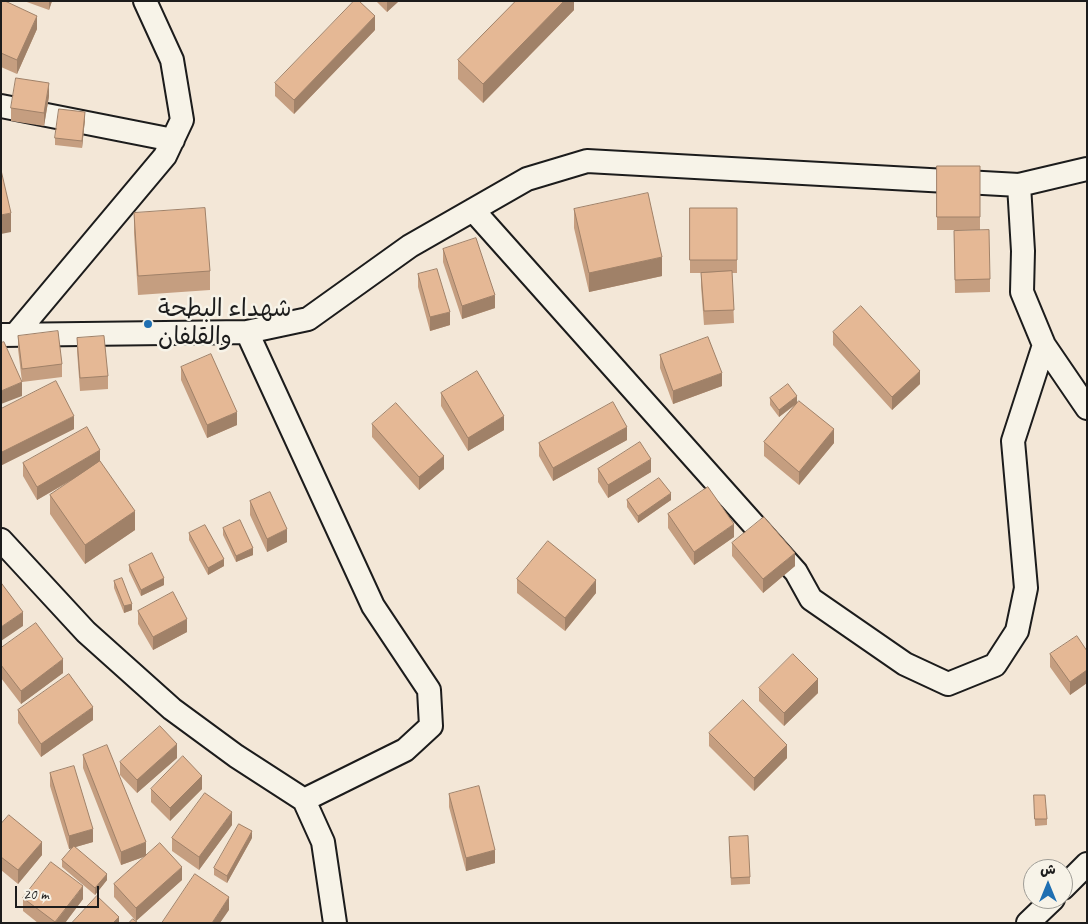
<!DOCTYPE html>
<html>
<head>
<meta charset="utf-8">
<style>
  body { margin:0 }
  #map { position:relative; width:1088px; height:924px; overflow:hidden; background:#f3e7d7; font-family:Caveat,"Playpen Sans Arabic",sans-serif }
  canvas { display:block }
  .frame { position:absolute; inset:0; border:2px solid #1c1c1c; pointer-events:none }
  .north { position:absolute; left:1023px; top:859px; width:50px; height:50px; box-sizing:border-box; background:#f7f3e8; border:1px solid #9f9d96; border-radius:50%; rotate:0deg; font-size:14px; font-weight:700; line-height:20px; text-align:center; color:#1c1c1c }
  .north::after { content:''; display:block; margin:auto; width:18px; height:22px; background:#1f6fb2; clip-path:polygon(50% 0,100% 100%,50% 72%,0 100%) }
  .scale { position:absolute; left:15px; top:886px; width:84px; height:22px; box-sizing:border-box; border:2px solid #1c1c1c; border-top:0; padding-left:6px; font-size:15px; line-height:18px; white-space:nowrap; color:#1c1c1c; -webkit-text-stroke:4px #f7f3e8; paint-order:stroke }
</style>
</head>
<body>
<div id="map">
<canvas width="1088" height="924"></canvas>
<div class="frame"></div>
<div class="north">ش</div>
<div class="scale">20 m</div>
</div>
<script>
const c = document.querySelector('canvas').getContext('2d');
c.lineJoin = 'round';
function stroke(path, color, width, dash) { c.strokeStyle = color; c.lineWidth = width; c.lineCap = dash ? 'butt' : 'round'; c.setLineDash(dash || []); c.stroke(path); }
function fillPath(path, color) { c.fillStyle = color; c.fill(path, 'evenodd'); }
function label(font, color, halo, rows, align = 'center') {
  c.font = font + ' Caveat,"Playpen Sans Arabic",sans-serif'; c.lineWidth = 5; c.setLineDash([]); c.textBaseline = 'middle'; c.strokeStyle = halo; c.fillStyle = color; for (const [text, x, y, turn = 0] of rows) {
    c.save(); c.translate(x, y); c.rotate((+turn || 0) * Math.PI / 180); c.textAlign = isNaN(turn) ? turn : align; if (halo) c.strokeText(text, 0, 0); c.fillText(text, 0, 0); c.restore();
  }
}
const street = new Path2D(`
  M 1,106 L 173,140
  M 1019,185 L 1023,251 L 1022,292 L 1044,345 L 1087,408
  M 473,210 L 796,572 L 811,599 L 905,664 L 948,684 L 995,665 L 1017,631 L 1026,588 L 1013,441 L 1044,345
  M 247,332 L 373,606 L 429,690 L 431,726 L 405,750 L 304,800
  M 1,335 L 247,332 L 308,319 L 410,246 L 527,179 L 587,161 L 1019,185 L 1087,169
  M 15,335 L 165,156 L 182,120 L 172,60 L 145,1
  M 1,540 L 86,632 L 172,709 L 236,756 L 304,800 L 323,842 L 335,923
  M 1063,888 L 1087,864
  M 1028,923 L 1053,899`);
const wall = new Path2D(`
  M 24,1 L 52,1 L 49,10 Z
  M 376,1 L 399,1 L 387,12 Z
  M 514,1 L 574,1 L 574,10 L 483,103 L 458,79 L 458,60 L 515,2 Z
  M 1,3 L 37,29 L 17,74 L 1,67 Z
  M 375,30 L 294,114 L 275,96 L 275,83 Z
  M 49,96 L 44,126 L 11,121 L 11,108 Z
  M 85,119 L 82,148 L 55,145 L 55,138 Z
  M 937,166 L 980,166 L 980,230 L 937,230 Z
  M 690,208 L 737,208 L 737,273 L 732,273 L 734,323 L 704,325 L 701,286 L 701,273 L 690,273 Z
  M 574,209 L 662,276 L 589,292 L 574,228 Z
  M 134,213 L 210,271 L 210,290 L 138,295 L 134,233 Z
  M 954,231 L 990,279 L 990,292 L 955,293 Z
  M 443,249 L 495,308 L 462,319 L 443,262 Z
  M 418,274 L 450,325 L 430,331 L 418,287 Z
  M 833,332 L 920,384 L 892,410 L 833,345 Z
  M 18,336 L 62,364 L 62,377 L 22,382 L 18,349 Z
  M 77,338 L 108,376 L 108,389 L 80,391 L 77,351 Z
  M 660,355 L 722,386 L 673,404 L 660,368 Z
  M 181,367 L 237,425 L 207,438 L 181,380 Z
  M 441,393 L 504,430 L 468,451 L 441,406 Z
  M 770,398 L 797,402 L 834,443 L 799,485 L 764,456 L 764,442 L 795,405 L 779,417 L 770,405 Z
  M 1,409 L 74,429 L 2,465 L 1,463 Z
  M 372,424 L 444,469 L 419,490 L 372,437 Z
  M 627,440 L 553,481 L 539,456 L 539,443 Z
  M 100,461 L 135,530 L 85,564 L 50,514 L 50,495 L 72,480 L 37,500 L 23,476 L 23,463 Z
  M 598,469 L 651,472 L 608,498 L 598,482 Z
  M 627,500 L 671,500 L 638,523 L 627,507 Z
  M 250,501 L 287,542 L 267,552 L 250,515 Z
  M 668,514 L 734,537 L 694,565 L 668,528 Z
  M 223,528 L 253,555 L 236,562 L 223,535 Z
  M 189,533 L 224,566 L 208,575 L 189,540 Z
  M 732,543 L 795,566 L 763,593 L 732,556 Z
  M 129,565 L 164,585 L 141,596 L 129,571 Z
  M 517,579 L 596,593 L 565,631 L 517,593 Z
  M 114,581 L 132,610 L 124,613 L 114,588 Z
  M 138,611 L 187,632 L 153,650 L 138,624 Z
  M 1,648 L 63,673 L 21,704 L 1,678 Z
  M 1087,651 L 1087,683 L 1070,695 L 1050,667 L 1050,654 Z
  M 759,688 L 818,693 L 784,726 L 759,701 Z
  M 1087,697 L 1087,712 L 1086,712 L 1086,698 Z
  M 18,710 L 93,720 L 41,757 L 18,723 Z
  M 709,733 L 787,758 L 754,791 L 709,746 Z
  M 83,755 L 146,855 L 182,880 L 136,921 L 114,897 L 114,884 L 146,856 L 121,865 L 83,768 Z
  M 177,758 L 137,793 L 120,775 L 120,762 Z
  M 50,773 L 93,842 L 75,847 L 107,880 L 95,895 L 62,867 L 62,860 L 73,848 L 69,849 L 50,786 Z
  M 151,789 L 202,789 L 170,821 L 151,802 Z
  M 449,794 L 495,863 L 466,871 L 449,807 Z
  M 1034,795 L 1047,819 L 1047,825 L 1035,826 Z
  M 1,824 L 42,855 L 18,884 L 1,870 Z
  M 232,825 L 199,870 L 172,851 L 172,838 Z
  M 252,838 L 227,883 L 214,875 L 214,868 Z
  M 729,844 L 750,877 L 750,884 L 731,885 Z
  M 23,898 L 83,899 L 65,923 L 38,923 L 23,911 Z`);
const shadedWall = new Path2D(`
  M 49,1 L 52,1 L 49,10 Z
  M 387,1 L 399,1 L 387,12 Z
  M 564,1 L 574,1 L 574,10 L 483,103 L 483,84 Z
  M 37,16 L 37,29 L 17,74 L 17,60 Z
  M 375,16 L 375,30 L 294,114 L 294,100 Z
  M 49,83 L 49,96 L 44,126 L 44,113 Z
  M 85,112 L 85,119 L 82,148 L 82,141 Z
  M 11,213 L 11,232 L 1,234 L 1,215 Z
  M 662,257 L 662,276 L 589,292 L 589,273 Z
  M 495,295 L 495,308 L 462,319 L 462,306 Z
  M 450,312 L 450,325 L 430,331 L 430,317 Z
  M 920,371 L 920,384 L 892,410 L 892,397 Z
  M 722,373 L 722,386 L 673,404 L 673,391 Z
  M 22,382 L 22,396 L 1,404 L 1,391 Z
  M 797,396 L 797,403 L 779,417 L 779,410 Z
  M 237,412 L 237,425 L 207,438 L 207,425 Z
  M 74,416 L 74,429 L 2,465 L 2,452 Z
  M 504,416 L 504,430 L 468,451 L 468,438 Z
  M 627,427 L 627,440 L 553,481 L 553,468 Z
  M 834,429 L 834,443 L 799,485 L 799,472 Z
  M 100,450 L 100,463 L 37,500 L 37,487 Z
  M 444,456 L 444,469 L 419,490 L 419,477 Z
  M 651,459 L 651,472 L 608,498 L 608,485 Z
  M 671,493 L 671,500 L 638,523 L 638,516 Z
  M 135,511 L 135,530 L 85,564 L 85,545 Z
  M 734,524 L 734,537 L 694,565 L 694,552 Z
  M 287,529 L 287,542 L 267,552 L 267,539 Z
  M 253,548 L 253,555 L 236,562 L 236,556 Z
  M 795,553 L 795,566 L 763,593 L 763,579 Z
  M 224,559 L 224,566 L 208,575 L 208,568 Z
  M 164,578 L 164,585 L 141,596 L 141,590 Z
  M 596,580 L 596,593 L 565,631 L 565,618 Z
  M 132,604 L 132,610 L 124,613 L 124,606 Z
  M 23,612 L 23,626 L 1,641 L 1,627 Z
  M 187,619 L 187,632 L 153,650 L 153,637 Z
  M 63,659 L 63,673 L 21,704 L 21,691 Z
  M 1087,670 L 1087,683 L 1070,695 L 1070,682 Z
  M 818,679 L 818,693 L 784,726 L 784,713 Z
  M 93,707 L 93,720 L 41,757 L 41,744 Z
  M 177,744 L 177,758 L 137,793 L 137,780 Z
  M 787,745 L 787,758 L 754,791 L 754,778 Z
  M 202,776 L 202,789 L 170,821 L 170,808 Z
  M 232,812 L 232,825 L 199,870 L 199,857 Z
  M 93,829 L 93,842 L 69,849 L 69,836 Z
  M 252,831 L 252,838 L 227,883 L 227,876 Z
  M 42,842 L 42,855 L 18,884 L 18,870 Z
  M 146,842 L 146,856 L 121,865 L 121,852 Z
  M 495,850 L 495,863 L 466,871 L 466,858 Z
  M 182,867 L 182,880 L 136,921 L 136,908 Z
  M 107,874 L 107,880 L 95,895 L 95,888 Z
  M 83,886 L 83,899 L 65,923 L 55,923 Z
  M 229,897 L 229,910 L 220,923 L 212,923 Z
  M 119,917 L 119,923 L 113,923 Z`);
const building = new Path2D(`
  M 2,1 L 5,1 L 37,16 L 17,60 L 1,53 L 1,3 Z
  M 354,1 L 359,1 L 375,16 L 294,100 L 275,83 Z
  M 516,1 L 564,1 L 483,84 L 458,60 Z
  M 16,78 L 49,83 L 44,113 L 11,108 Z
  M 59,109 L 85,112 L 82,141 L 55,138 Z
  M 937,166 L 980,166 L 980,217 L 937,217 Z
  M 1,170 L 11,213 L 1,215 Z
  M 648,193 L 662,257 L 589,273 L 574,209 Z
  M 205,208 L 210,271 L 138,276 L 134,213 Z
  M 690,208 L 737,208 L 737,260 L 690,260 Z
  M 989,230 L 990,279 L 955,280 L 954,231 Z
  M 476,238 L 495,295 L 462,306 L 443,249 Z
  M 437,269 L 450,312 L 430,317 L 418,274 Z
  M 732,271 L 734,310 L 704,311 L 701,273 Z
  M 861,306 L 920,371 L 892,397 L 833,332 Z
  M 58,331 L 62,364 L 22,369 L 18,336 Z
  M 104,336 L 108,376 L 80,378 L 77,338 Z
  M 708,337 L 722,373 L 673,391 L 660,355 Z
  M 4,342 L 22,382 L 1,391 L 1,343 Z
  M 211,354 L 237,412 L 207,425 L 181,367 Z
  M 477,371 L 504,416 L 468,438 L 441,393 Z
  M 56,381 L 74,416 L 2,452 L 1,450 L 1,409 Z
  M 788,384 L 797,396 L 779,410 L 770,398 Z
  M 799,401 L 834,429 L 799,472 L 764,442 Z
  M 613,402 L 627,427 L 553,468 L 539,443 Z
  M 396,403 L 444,456 L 419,477 L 372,424 Z
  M 87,427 L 100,450 L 37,487 L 23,463 Z
  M 640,442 L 651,459 L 608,485 L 598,469 Z
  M 100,461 L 135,511 L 85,545 L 50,495 Z
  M 659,478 L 671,493 L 638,516 L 627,500 Z
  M 708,487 L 734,524 L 694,552 L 668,514 Z
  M 270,492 L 287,529 L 267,539 L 250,501 Z
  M 764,517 L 795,553 L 763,579 L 732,543 Z
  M 240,520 L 253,548 L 236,556 L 223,528 Z
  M 205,525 L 224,559 L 208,568 L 189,533 Z
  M 548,541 L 596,580 L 565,618 L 517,579 Z
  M 152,553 L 164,578 L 141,590 L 129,565 Z
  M 122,578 L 132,604 L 124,606 L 114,581 Z
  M 2,584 L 23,612 L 1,627 L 1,585 Z
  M 173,592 L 187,619 L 153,637 L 138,611 Z
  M 36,623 L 63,659 L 21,691 L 1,665 L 1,648 Z
  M 1077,636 L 1087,651 L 1087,670 L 1070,682 L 1050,654 Z
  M 793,654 L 818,679 L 784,713 L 759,688 Z
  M 69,674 L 93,707 L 41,744 L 18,710 Z
  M 743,700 L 787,745 L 754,778 L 709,733 Z
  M 160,726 L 177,744 L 137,780 L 120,762 Z
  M 107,745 L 146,842 L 121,852 L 83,755 Z
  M 183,756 L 202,776 L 170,808 L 151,789 Z
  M 74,766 L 93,829 L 69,836 L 50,773 Z
  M 479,786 L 495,850 L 466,858 L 449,794 Z
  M 205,793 L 232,812 L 199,857 L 172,838 Z
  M 1034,795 L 1045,795 L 1047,819 L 1035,819 Z
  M 9,815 L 42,842 L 18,870 L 1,857 L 1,824 Z
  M 239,824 L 252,831 L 227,876 L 214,868 Z
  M 748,836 L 750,877 L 731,878 L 729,837 Z
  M 160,843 L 182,867 L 136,908 L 114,884 Z
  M 74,846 L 107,874 L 95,888 L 62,860 Z
  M 51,862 L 83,886 L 55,922 L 23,898 Z
  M 195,874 L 229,897 L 212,923 L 162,923 Z
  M 97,896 L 119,917 L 113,923 L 72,923 Z
  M 133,919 L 138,923 L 129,923 Z`);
const markers = [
  [148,324,5,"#1f6fb2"]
];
const poiNames = [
  ["شهداء البطحة",158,310],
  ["والقلفان",158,338]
];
stroke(street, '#1c1c1c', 26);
stroke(street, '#f7f3e8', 22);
fillPath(wall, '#c59e80');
fillPath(shadedWall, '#a08168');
fillPath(building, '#e5b895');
stroke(building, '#a08168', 1);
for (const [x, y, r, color] of markers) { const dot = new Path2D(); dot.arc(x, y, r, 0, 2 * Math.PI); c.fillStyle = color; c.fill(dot); stroke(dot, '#f7f3e8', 2); }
label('24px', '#1c1c1c', '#f7f3e8', poiNames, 'left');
</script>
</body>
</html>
